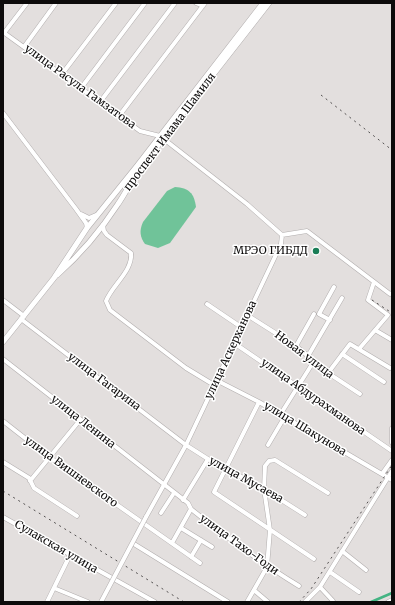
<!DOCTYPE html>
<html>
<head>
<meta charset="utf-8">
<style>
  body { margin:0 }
  #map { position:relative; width:395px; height:605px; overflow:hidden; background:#e3dfde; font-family:Merriweather,serif }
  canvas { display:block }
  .frame { position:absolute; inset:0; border:4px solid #0d0b0b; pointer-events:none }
</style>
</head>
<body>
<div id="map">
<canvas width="395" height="605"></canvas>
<div class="frame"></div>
</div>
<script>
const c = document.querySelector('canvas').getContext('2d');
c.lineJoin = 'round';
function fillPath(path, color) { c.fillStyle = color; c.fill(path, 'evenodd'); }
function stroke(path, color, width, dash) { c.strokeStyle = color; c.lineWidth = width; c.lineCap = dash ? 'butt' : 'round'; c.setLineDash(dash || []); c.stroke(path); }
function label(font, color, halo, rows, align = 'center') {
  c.font = font + ' Merriweather,serif'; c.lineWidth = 3; c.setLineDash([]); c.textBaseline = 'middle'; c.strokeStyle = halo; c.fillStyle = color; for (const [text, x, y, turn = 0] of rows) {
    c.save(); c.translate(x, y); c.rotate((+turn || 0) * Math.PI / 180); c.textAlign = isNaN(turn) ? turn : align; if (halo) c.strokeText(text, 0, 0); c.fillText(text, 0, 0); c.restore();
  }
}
const green = new Path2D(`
  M 175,187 C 189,188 194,193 196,207 L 170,243 L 158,248 L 145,244 C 140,237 139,231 143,222 L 167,191 Z`);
const canal = new Path2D(`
  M 371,602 L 392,593`);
const minor = new Path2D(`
  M 196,3 L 203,6
  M 3,32 L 140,131 L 160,136 L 247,204 L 282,235 L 281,244 L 186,445 L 146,517
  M 4,33 L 27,3
  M 24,47 L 56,3
  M 62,74 L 116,3
  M 81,88 L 145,3
  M 100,102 L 175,3
  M 3,113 L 76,209 L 86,223 L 87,228
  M 119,116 L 205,3
  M 81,214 L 89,218 L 96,215
  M 103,225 L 104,231 L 107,235 L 131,253 C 133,271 112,285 106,301 L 110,310 L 186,368 L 214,385
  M 282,235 L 307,231 L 390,294 L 392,293
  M 3,300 L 24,316
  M 207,304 L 241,327
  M 247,315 L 296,346 L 328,373 L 360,394
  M 21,319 L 186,445 L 208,459 L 264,489 L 305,515
  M 330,320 L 319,314 L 334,287
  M 375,330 L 392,340
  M 234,343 L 392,451
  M 296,346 L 314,314
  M 359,349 L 388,315 L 368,300 L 374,282
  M 342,354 L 384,382
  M 308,356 L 342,298
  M 3,359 L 188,503 L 191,509 C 226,537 261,563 299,586
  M 328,373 L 350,344 L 390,368
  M 216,380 L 259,402 L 392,480
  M 259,402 L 214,492 L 314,559
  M 280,415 L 314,361
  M 3,421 L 49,457 L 200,563
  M 392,428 L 392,443
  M 268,445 L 284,418
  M 3,462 L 29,478 L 34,488 L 77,516
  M 382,474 L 392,460
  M 30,481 L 80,420
  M 183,500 L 208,459
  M 161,513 L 174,493
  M 3,517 L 155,602
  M 181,528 L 212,547
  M 172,543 L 191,509
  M 134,544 L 228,602
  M 342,551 L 366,570
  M 191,557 L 201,540
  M 330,572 L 359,592
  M 320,587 L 333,601
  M 54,588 L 88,602
  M 255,591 L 268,602
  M 47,602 L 70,555
  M 247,602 L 267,567 L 270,530 L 264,489 L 265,466 L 269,461 L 275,460 L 328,493
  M 305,602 L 320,587 L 392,471
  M 388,602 L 392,600`);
const major = new Path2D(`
  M 57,275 C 81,254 101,230 118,204 C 125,194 130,183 137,173 C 180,116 225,60 269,3
  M 3,342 L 54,278 L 87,228 L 137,166 L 263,3`);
const rail = new Path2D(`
  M 321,95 L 392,150
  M 372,300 L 392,313
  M 3,491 L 184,602
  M 299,602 L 311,589 L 392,465`);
const minorBridge = new Path2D(`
  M 101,602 L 146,517`);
const markers = [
  [316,251,4,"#1a7d56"]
];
const streetNames = [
  ["улица Расула Гамзатова",80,87,36],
  ["проспект Имама Шамиля",170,132,-53],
  ["улица Аскерханова",231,350,-65],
  ["Новая улица",304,355,37],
  ["улица Гагарина",104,382,37],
  ["улица Абдурахманова",313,397,35],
  ["улица Ленина",83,422,38],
  ["улица Шакунова",305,429,31],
  ["улица Вишневского",71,472,36],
  ["улица Мусаева",246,480,29],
  ["улица Тахо-Годи",239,545,36],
  ["Сулакская улица",56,547,30]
];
const poiNames = [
  ["МРЭО ГИБДД",308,251]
];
fillPath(green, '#70c399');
stroke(canal, '#44b483', 2.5);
stroke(minor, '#b1adad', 5);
stroke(major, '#b1adad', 6);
stroke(minor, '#fff', 4);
stroke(major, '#fff', 5);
stroke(rail, '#535050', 1, [2, 4]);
stroke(minorBridge, '#b1adad', 5, []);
stroke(minorBridge, '#fff', 4);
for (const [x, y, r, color] of markers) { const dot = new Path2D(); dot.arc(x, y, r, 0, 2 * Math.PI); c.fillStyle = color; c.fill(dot); stroke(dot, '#fff', 1.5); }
label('11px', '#0d0b0b', '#fff', streetNames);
label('11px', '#0d0b0b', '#fff', poiNames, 'right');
</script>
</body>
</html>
